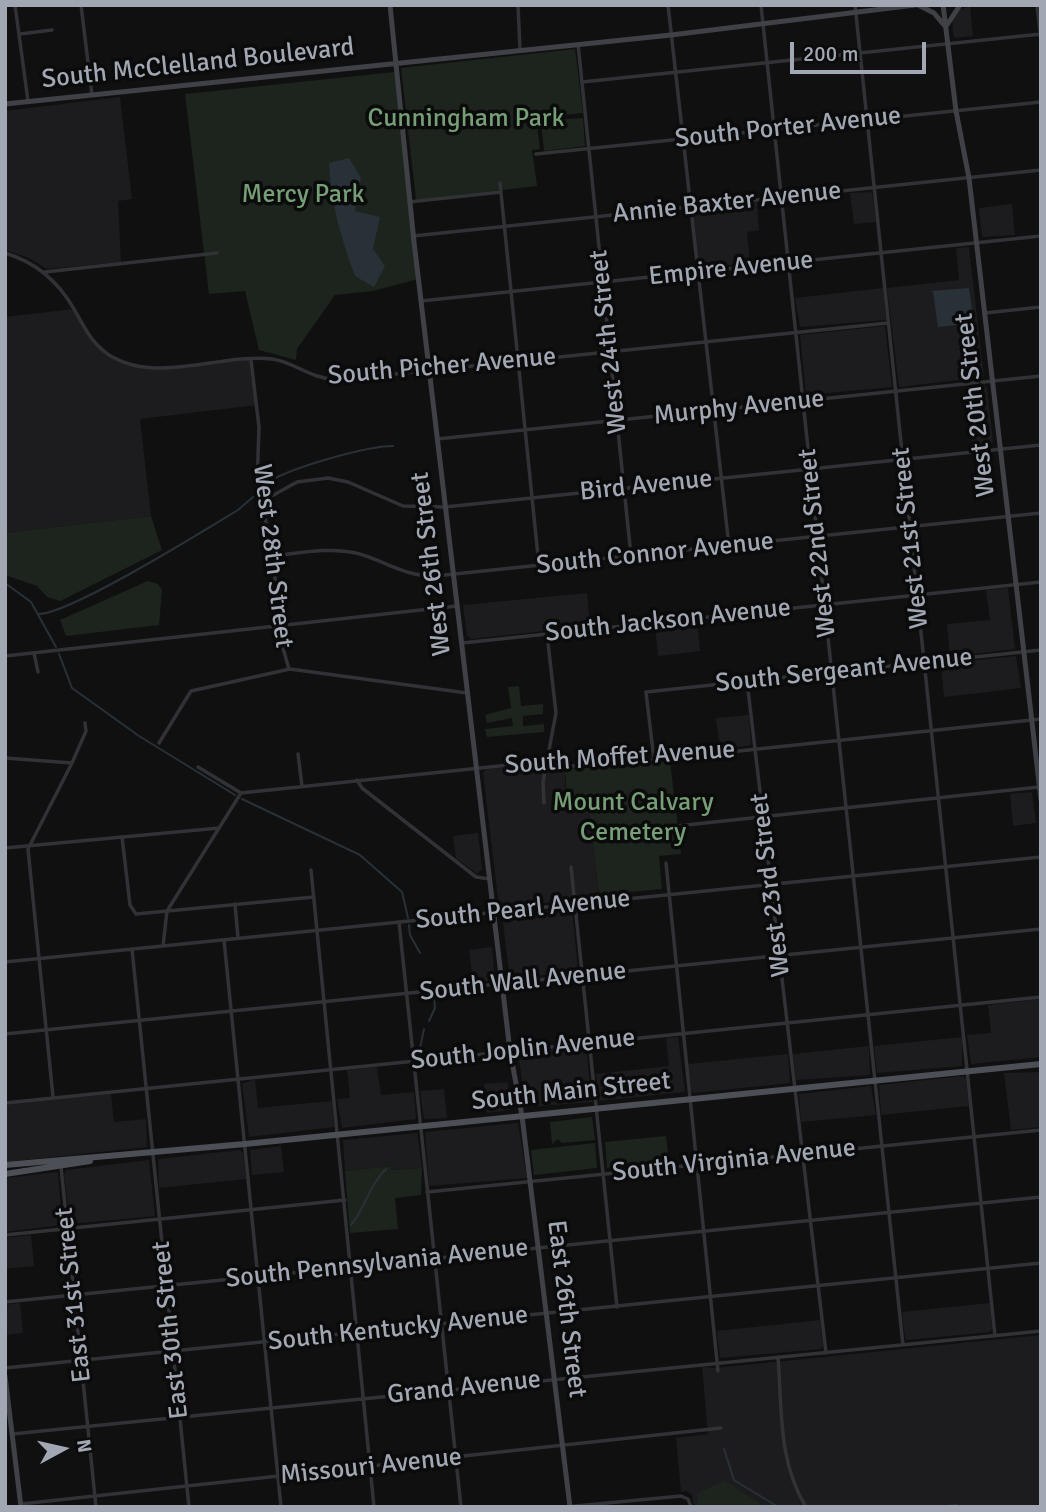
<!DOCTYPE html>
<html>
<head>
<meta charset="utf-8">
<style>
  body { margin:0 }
  #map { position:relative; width:1046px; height:1512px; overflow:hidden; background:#101011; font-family:Signika,sans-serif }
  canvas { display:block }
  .frame { position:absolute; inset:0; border:7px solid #a1a7b3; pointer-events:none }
  .north { position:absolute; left:28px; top:1414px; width:70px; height:70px; -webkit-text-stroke:5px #0b0b0c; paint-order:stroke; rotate:82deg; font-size:19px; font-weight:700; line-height:28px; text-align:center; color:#a1a7b3 }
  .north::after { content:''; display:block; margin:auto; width:24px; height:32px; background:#a1a7b3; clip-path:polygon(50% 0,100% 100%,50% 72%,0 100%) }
  .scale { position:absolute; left:790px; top:42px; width:136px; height:32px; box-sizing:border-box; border:4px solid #a1a7b3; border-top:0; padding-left:9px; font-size:21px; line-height:24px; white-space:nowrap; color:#a1a7b3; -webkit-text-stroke:5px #0b0b0c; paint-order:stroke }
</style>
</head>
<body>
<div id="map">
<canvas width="1046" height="1512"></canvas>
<div class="frame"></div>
<div class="north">N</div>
<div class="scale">200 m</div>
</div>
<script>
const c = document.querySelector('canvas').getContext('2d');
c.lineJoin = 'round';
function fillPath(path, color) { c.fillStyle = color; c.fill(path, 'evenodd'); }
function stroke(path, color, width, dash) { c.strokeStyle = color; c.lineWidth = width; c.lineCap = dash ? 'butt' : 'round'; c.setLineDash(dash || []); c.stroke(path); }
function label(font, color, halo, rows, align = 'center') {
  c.font = font + ' Signika,sans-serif'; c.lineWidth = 7; c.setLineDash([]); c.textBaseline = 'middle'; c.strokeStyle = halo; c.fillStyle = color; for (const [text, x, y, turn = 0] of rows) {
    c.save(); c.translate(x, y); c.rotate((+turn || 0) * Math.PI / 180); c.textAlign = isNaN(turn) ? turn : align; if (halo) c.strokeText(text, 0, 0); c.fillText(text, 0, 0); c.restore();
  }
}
const built = new Path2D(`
  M 970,6 L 973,36 L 956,38 L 953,35 L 952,20 L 957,11 Z
  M 120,97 L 132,199 L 118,201 L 121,262 L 47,269 L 29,258 L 5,250 L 5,111 Z
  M 872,192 L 876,222 L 854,224 L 850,193 Z
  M 757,202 L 759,230 L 747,232 L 750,263 L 699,268 L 693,211 Z
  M 1012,204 L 1015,235 L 982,237 L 979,208 Z
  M 969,247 L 984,377 L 899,387 L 887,288 L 959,280 L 956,248 Z
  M 883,288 L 886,320 L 800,327 L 795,298 Z
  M 74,309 L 89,337 L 108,354 L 129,365 L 158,368 L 251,359 L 257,405 L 140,419 L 151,516 L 5,533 L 5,317 Z
  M 885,326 L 892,387 L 806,395 L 800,335 Z
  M 974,385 L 984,384 L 987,388 L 993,442 L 989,447 L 973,448 L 969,416 L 977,414 Z
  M 1008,588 L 1015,649 L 950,657 L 947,624 L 990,620 L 986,590 Z
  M 587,593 L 590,626 L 471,639 L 467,635 L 463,605 Z
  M 697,621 L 700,651 L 658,656 L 655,625 Z
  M 1016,656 L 1021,688 L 944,697 L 941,664 Z
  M 749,715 L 751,745 L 720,750 L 716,718 Z
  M 514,767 L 565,769 L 565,787 L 588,799 L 599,898 L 499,907 L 483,773 L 487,769 Z
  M 1032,792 L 1036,823 L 1013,826 L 1010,794 Z
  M 478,833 L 482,869 L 477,874 L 456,858 L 453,836 Z
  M 572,908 L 578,971 L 510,979 L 502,915 Z
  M 492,947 L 495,980 L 473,983 L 469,950 Z
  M 1041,999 L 1041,1057 L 971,1064 L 967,1035 L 991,1033 L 988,1005 Z
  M 678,1037 L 685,1092 L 599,1101 L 596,1074 L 669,1066 L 666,1038 Z
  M 962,1037 L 962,1066 L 877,1073 L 874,1046 Z
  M 586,1046 L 592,1102 L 526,1107 L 518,1053 Z
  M 869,1046 L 870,1075 L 796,1080 L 793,1054 Z
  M 788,1054 L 790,1083 L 694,1093 L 691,1090 L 688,1064 Z
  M 377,1067 L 381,1095 L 414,1092 L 416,1119 L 342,1128 L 337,1099 L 350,1098 L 347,1070 Z
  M 1041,1072 L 1041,1127 L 1011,1130 L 1004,1073 Z
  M 963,1076 L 966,1079 L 969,1106 L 881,1115 L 879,1085 Z
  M 255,1079 L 258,1108 L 332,1101 L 334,1127 L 249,1137 L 242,1084 Z
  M 508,1082 L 509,1110 L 487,1113 L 484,1084 Z
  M 871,1086 L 876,1115 L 801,1122 L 799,1094 Z
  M 444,1089 L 447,1118 L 424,1119 L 420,1091 Z
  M 111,1094 L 114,1122 L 146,1119 L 147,1147 L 5,1162 L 5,1104 Z
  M 518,1123 L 527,1178 L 429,1186 L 425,1132 Z
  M 417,1133 L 422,1168 L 392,1170 L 391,1166 L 345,1171 L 343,1140 Z
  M 281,1146 L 284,1172 L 252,1175 L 250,1150 Z
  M 240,1150 L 243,1153 L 246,1179 L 159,1188 L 158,1159 Z
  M 149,1160 L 155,1216 L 70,1224 L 64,1175 L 66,1170 Z
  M 58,1172 L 62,1225 L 5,1232 L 5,1178 Z
  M 31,1235 L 34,1266 L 5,1269 L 5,1238 Z
  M 20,1303 L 23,1333 L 6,1335 L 5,1305 Z
  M 990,1303 L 992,1329 L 990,1332 L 907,1340 L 905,1338 L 902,1312 Z
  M 820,1320 L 823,1346 L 820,1349 L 720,1358 L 717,1331 Z
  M 1041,1335 L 1041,1507 L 694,1507 L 692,1495 L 687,1491 L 681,1492 L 676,1438 L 708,1434 L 702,1367 L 715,1368 Z`);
const green = new Path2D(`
  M 575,49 L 583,113 L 536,118 L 540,149 L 532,150 L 537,186 L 416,200 L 401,68 Z
  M 395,72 L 418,279 L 373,291 L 335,295 L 297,349 L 296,360 L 259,350 L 245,291 L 209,294 L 185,94 Z
  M 583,118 L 585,146 L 544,151 L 541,121 Z
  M 151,516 L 162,550 L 60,601 L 47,597 L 37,586 L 5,575 L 5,533 Z
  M 148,581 L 158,584 L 162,590 L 159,625 L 66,636 L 60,620 Z
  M 519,686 L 521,706 L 543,704 L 543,714 L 523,716 L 523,726 L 544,724 L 544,732 L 487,737 L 485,729 L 513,726 L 512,718 L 487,723 L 485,715 L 511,708 L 508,687 Z
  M 670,761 L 681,854 L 659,856 L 662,889 L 599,895 L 588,800 L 567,802 L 565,769 Z
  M 592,1117 L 595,1140 L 562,1143 L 558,1139 L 552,1144 L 550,1122 Z
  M 666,1136 L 669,1162 L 607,1168 L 605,1142 Z
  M 595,1143 L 597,1168 L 534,1175 L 531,1150 Z
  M 391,1166 L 392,1170 L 422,1168 L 421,1195 L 395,1198 L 398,1229 L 350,1233 L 345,1171 Z
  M 725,1481 L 765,1507 L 698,1507 L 697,1493 Z`);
const water = new Path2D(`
  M 349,158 L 361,178 L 355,211 L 380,217 L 373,249 L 385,266 L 374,287 L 355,276 C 341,238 331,204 329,163 Z
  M 969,288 L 974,323 L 938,327 L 933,292 L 930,291 Z`);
const stream = new Path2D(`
  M 264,485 C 284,469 367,446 393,446
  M 256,493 L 257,493
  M 5,583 L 31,602 L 56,647
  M 38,614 C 69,615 205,530 238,510 L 253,497
  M 59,654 L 72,688 L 139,736 L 235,795
  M 242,799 L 360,855 L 402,892 L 408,918
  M 409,925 L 410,935 L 420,953
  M 429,1021 L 435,1008 L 434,998
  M 420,1048 L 424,1029
  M 351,1225 C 365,1208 370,1184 386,1169
  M 724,1449 L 734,1480 L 778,1507
  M 935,1507 L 957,1505`);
const street = new Path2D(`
  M 15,5 L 28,101
  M 81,5 L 92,95
  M 518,5 L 520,50
  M 668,5 L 729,546
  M 761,5 L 903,1345
  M 855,5 L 995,1336
  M 1037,5 L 1041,40
  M 20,34 L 52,30
  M 578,44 L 631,556
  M 582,82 L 1041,34
  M 536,154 L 1041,102
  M 500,183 L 539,566
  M 409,202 L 501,192
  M 413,236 L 1041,170
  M 5,253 C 35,262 58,281 74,309 C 84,326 91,343 109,355 C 157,385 220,353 272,359 C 295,362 308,378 337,380 L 888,323
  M 45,272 L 217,253
  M 421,301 L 1041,236
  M 985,313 L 1041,307
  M 251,360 L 259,427 L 257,485 L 271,543 L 283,648 L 289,669
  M 437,439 L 1041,376
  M 261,502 L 297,482 L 328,478 L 348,482 L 403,506 L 445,507 L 1041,445
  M 273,556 C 300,553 329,547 356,553 C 384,560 405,577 435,576 L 1041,513
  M 462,643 L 1041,582
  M 34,653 L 38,672
  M 5,656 L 457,606
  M 747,681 L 826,1353
  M 159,743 L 191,691 L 290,669 L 467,693
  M 298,754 L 302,786
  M 5,758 L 72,763
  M 654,760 L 646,692 L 1041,650
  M 198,767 L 241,793
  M 357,780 L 362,788 L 476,877 L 490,879
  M 241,793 L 509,765 L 575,766 L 654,760 L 1041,719
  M 544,803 L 543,782 L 556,713 L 547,634
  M 677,826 L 1039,787
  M 122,837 L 130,905 L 136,914 L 314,897
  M 5,848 L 219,828
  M 666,863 L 718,1371
  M 571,867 L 617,1307
  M 311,870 L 374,1507
  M 235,904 L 238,938
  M 399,922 L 461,1507
  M 224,940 L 281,1507
  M 163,946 L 167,911 L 241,793
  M 132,949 L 189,1507
  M 5,962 L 1041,857
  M 5,1034 L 1041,929
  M 53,1097 L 28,849 L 72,763 L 86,731 L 85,723
  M 5,1103 L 1041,997
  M 61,1167 L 96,1507
  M 427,1192 L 1041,1130
  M 5,1235 L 345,1200
  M 5,1302 L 1041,1197
  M 778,1357 C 782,1408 778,1462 806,1507
  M 5,1368 L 1041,1263
  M 12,1434 L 1041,1331
  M 21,1504 L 721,1428
  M 565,1507 L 681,1496 L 688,1499 L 691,1507`);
const secondary = new Path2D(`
  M 390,5 L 414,242 L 510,1051 L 522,1116 L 570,1507
  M 918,5 L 934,13 L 944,25
  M 943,5 L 956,111 L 969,178 L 1041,800
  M 947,25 L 960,5
  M 5,104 L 671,35 L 915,5
  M 5,1376 L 21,1507`);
const primary = new Path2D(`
  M 5,1165 L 245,1144 L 1041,1064
  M 5,1174 L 90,1161`);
const streetNames = [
  ["South McClelland Boulevard",198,64,-6],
  ["South Porter Avenue",788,128,-6],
  ["Annie Baxter Avenue",727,203,-6],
  ["Empire Avenue",731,269,-6],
  ["West 24th Street",609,342,-96],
  ["South Picher Avenue",442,367,-5],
  ["West 20th Street",976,405,-97],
  ["Murphy Avenue",739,408,-6],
  ["Bird Avenue",646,486,-6],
  ["West 21st Street",911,538,-96],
  ["West 22nd Street",818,543,-96],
  ["South Connor Avenue",655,554,-6],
  ["West 28th Street",272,556,83],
  ["West 26th Street",432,564,-97],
  ["South Jackson Avenue",668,621,-6],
  ["South Sergeant Avenue",844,671,-6],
  ["South Moffet Avenue",620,758,-4],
  ["West 23rd Street",771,885,-97],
  ["South Pearl Avenue",523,910,-6],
  ["South Wall Avenue",523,982,-6],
  ["South Joplin Avenue",523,1050,-6],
  ["South Main Street",571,1092,-6],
  ["South Virginia Avenue",734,1161,-6],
  ["South Pennsylvania Avenue",377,1264,-6],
  ["East 31st Street",74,1295,-96],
  ["East 26th Street",566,1309,83],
  ["South Kentucky Avenue",398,1329,-6],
  ["East 30th Street",171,1330,-96],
  ["Grand Avenue",464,1388,-6],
  ["Missouri Avenue",371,1467,-6]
];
const parkNames = [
  ["Cunningham Park",466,119],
  ["Mercy Park",303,195],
  ["Mount Calvary",633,803],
  ["Cemetery",633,833]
];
fillPath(built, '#1c1c1e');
fillPath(green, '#1c241d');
fillPath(water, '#283137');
stroke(stream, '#283137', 2);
stroke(street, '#313236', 3.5);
stroke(secondary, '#3f4147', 5);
stroke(primary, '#4d4f56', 6);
label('26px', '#a1a7b3', '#0b0b0c', streetNames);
label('26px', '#779f77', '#0b0b0c', parkNames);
</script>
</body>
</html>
